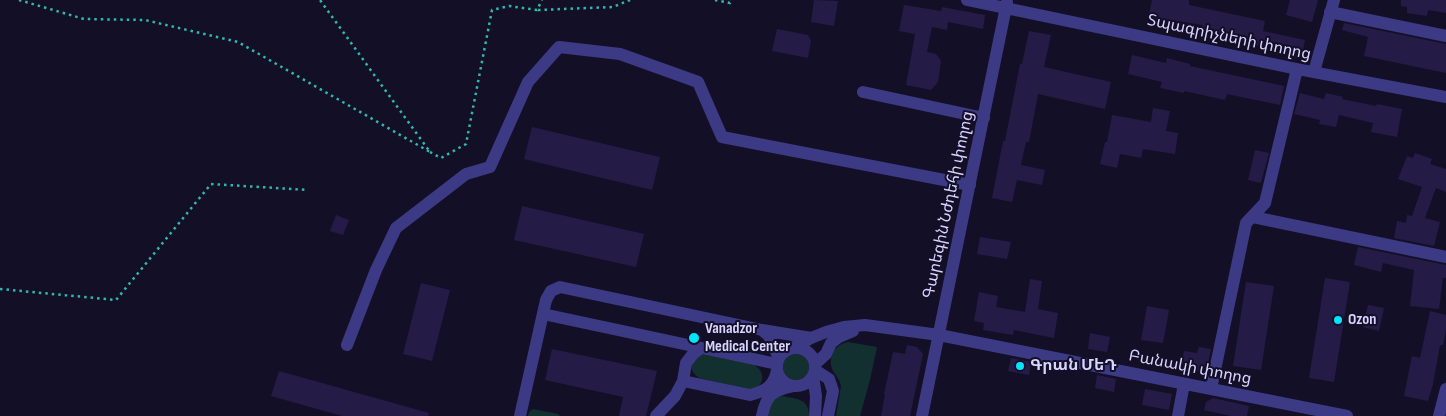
<!DOCTYPE html>
<html>
<head>
<meta charset="utf-8">
<style>
  body { margin:0 }
  canvas { display:block; background:#130f26 }
</style>
</head>
<body>
<canvas width="1446" height="416"></canvas>
<script>
const c = document.querySelector('canvas').getContext('2d');
c.lineJoin = 'round';
function fillPath(path, color) { c.fillStyle = color; c.fill(path, 'evenodd'); }
function stroke(path, color, width, dash) { c.strokeStyle = color; c.lineWidth = width; c.lineCap = dash ? 'butt' : 'round'; c.setLineDash(dash || []); c.stroke(path); }
function label(font, color, halo, rows, align = 'center') {
  c.font = font + ' "Sofia Sans Condensed","Noto Sans Armenian",sans-serif'; c.lineWidth = 4; c.setLineDash([]); c.textBaseline = 'middle'; c.strokeStyle = halo; c.fillStyle = color; for (const [text, x, y, turn = 0] of rows) {
    c.save(); c.translate(x, y); c.rotate((+turn || 0) * Math.PI / 180); c.textAlign = isNaN(turn) ? turn : align; if (halo) c.strokeText(text, 0, 0); c.fillText(text, 0, 0); c.restore();
  }
}
const green = new Path2D(`
  M 848,342 L 877,347 L 870,380 L 860,416 L 836,416 L 841,386 C 840,380 836,376 833,371 C 827,357 834,345 848,342 Z
  M783 367a13 13 0 1 1 26 0a13 13 0 1 1-26 0Z
  M 703,354 L 754,365 C 766,371 765,388 750,389 C 746,389 741,387 738,387 C 725,384 712,381 699,378 C 686,368 692,360 703,354 Z
  M 782,396 C 796,399 809,398 809,416 L 767,416 C 770,407 771,398 782,396 Z
  M 533,409 L 558,414 L 560,416 L 528,416 L 529,412 Z`);
const building = new Path2D(`
  M 814,0 L 838,1 L 834,26 L 811,22 Z
  M 1152,0 L 1189,0 L 1189,5 L 1265,21 L 1263,31 L 1305,40 L 1301,59 L 1276,54 L 1277,50 L 1200,34 L 1202,25 L 1172,20 L 1169,24 L 1148,20 Z
  M 1290,0 L 1318,0 L 1312,22 L 1286,15 Z
  M 1401,0 L 1446,0 L 1446,13 L 1428,10 L 1427,16 L 1407,13 L 1407,7 L 1401,6 Z
  M 904,5 L 941,11 L 942,7 L 985,15 L 983,29 L 948,22 L 947,30 L 932,27 L 927,52 L 936,54 L 941,61 L 938,82 L 931,90 L 906,85 L 915,34 L 899,31 Z
  M 1344,23 L 1446,44 L 1446,73 L 1364,56 L 1368,37 L 1342,30 Z
  M 777,29 L 808,35 L 811,41 L 808,58 L 772,51 Z
  M 1029,31 L 1051,35 L 1044,67 L 1111,82 L 1105,109 L 1038,94 L 1029,142 L 1026,142 L 1021,165 L 1045,170 L 1042,185 L 1017,180 L 1012,202 L 992,198 L 1003,141 L 1005,141 L 1020,64 L 1022,64 Z
  M 1132,55 L 1166,63 L 1167,58 L 1190,64 L 1190,66 L 1284,86 L 1280,105 L 1227,94 L 1225,100 L 1184,91 L 1184,93 L 1160,88 L 1162,82 L 1128,74 Z
  M 1300,93 L 1324,99 L 1326,93 L 1343,97 L 1342,99 L 1376,106 L 1377,104 L 1402,109 L 1397,137 L 1371,132 L 1373,123 L 1339,115 L 1336,127 L 1319,124 L 1320,120 L 1294,114 Z
  M 1153,108 L 1170,111 L 1166,131 L 1178,133 L 1175,154 L 1143,149 L 1141,158 L 1120,154 L 1117,168 L 1100,164 L 1105,142 L 1107,142 L 1112,115 L 1151,122 Z
  M 532,127 L 660,157 L 652,190 L 524,159 Z
  M 1255,150 L 1269,153 L 1261,183 L 1248,180 Z
  M 1415,153 L 1432,159 L 1430,164 L 1446,169 L 1446,192 L 1436,188 L 1425,218 L 1440,222 L 1434,246 L 1394,238 L 1397,221 L 1406,223 L 1407,215 L 1412,216 L 1422,187 L 1398,179 L 1407,156 L 1413,158 Z
  M 522,206 L 644,234 L 636,267 L 514,240 Z
  M 336,215 L 349,220 L 343,235 L 330,231 Z
  M 980,237 L 1011,242 L 1007,259 L 977,254 Z
  M 1358,247 L 1446,265 L 1446,278 L 1443,278 L 1439,309 L 1410,306 L 1414,270 L 1383,263 L 1381,272 L 1354,265 Z
  M 1325,278 L 1350,282 L 1334,382 L 1309,378 Z
  M 1030,279 L 1042,281 L 1038,309 L 1058,313 L 1054,338 L 1014,330 L 1013,335 L 983,330 L 984,323 L 974,321 L 979,292 L 998,296 L 996,307 L 1025,312 Z
  M 1246,282 L 1274,286 L 1261,370 L 1233,366 Z
  M 421,283 L 450,290 L 432,361 L 403,354 Z
  M 1368,305 L 1384,308 L 1379,331 L 1363,327 Z
  M 1147,306 L 1169,310 L 1163,343 L 1141,340 Z
  M 1430,311 L 1446,315 L 1446,330 L 1443,345 L 1440,345 L 1433,384 L 1428,401 L 1404,396 L 1412,356 L 1420,358 Z
  M 1090,333 L 1110,337 L 1107,352 L 1088,349 Z
  M 907,345 L 917,347 L 923,354 L 910,416 L 881,416 L 885,394 L 884,394 L 893,352 L 905,354 Z
  M 1199,347 L 1211,349 L 1206,373 L 1181,368 L 1184,351 L 1197,353 Z
  M 552,349 L 657,371 L 646,416 L 619,416 L 623,397 L 545,380 Z
  M 1011,358 L 1031,362 L 1029,375 L 1008,371 Z
  M 279,371 L 429,413 L 428,416 L 342,416 L 271,396 Z
  M 1097,375 L 1116,379 L 1114,392 L 1095,388 Z
  M 1145,389 L 1172,394 L 1169,410 L 1142,405 Z
  M 1213,398 L 1249,406 L 1247,416 L 1231,416 L 1204,410 L 1206,402 Z`);
const path = new Path2D(`
  M 19,0 L 84,19 L 145,20 L 238,42 L 430,152 L 320,0
  M 715,0 L 730,3 L 731,0
  M 538,10 L 613,7 L 630,0
  M 430,152 L 441,158 L 466,144 L 492,10 L 509,6 L 537,10 L 542,0
  M 0,289 L 116,300 L 211,184 L 308,190`);
const minor = new Path2D(`
  M 967,0 L 1297,69 L 1446,97
  M 1330,12 L 1446,36
  M 1314,72 L 1334,0
  M 863,92 L 984,118
  M 1253,217 L 1446,257
  M 543,314 L 777,364
  M 762,330 L 811,338
  M 347,345 L 376,270 L 396,228 L 466,174 L 490,167 L 528,82 L 559,47 L 620,54 L 698,82 L 722,137 L 970,185
  M 793,348 L 811,338 L 826,332 L 844,327 L 865,325 L 939,335 L 1347,416
  M777 367a19 19 0 1 1 38 0a19 19 0 1 1-38 0Z
  M 815,364 L 826,354 L 831,343 L 839,337 L 853,331
  M 815,370 L 829,379 L 833,391 L 828,416
  M 813,376 L 816,396 L 815,416
  M 683,381 L 750,395 C 765,391 774,387 777,370
  M 1211,389 L 1246,223 L 1265,203 L 1297,69
  M 520,416 L 546,300 L 551,291 L 560,287 L 762,330 L 769,336 L 779,358
  M 656,416 L 675,396 L 683,381 L 686,363 L 693,354 L 701,348
  M 762,416 C 766,396 772,390 793,386
  M 922,416 L 1007,2
  M 1178,416 L 1184,384
  M 1439,416 L 1446,389`);
const markers = [
  [1338,320,5,"#00e5ff"],
  [694,338,6,"#00e5ff"],
  [1020,366,5,"#00e5ff"]
];
const streetNames = [
  ["Տպագրիչների փողոց",1229,38,12],
  ["Գարեգին Նժդեհի փողոց",949,205,-78],
  ["Բանակի փողոց",1190,368,11]
];
const poiNames = [
  ["Ozon",1348,320],
  ["Vanadzor",705,329],
  ["Medical Center",705,347],
  ["Գրան ՄեԴ",1030,366]
];
fillPath(green, '#12302f');
fillPath(building, '#241b47');
stroke(path, '#2fb8b0', 2.5, [2.5, 4]);
stroke(minor, '#3d3a85', 12);
for (const [x, y, r, color] of markers) { const dot = new Path2D(); dot.arc(x, y, r, 0, 2 * Math.PI); c.fillStyle = color; c.fill(dot); stroke(dot, '#130f26', 2); }
label('16px', '#d9d4ff', '#130f26', streetNames);
label('bold 16px', '#d9d4ff', '#130f26', poiNames, 'left');
</script>
</body>
</html>
